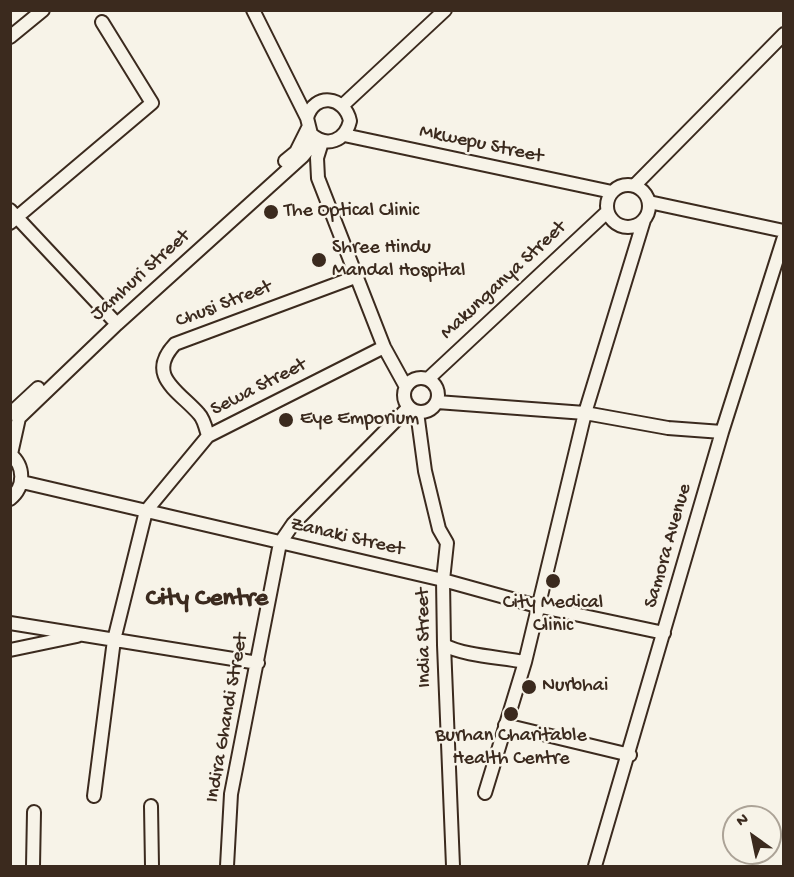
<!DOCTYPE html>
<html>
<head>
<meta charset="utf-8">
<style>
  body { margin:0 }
  #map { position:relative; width:794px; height:877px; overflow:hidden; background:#f7f3e8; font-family:"Gochi Hand",sans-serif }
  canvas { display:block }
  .frame { position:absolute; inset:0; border:12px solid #3b2a1e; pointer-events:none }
  .north { position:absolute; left:722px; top:805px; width:60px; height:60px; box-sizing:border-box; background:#f7f3e8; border:2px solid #aca397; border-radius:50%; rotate:327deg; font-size:16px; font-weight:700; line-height:24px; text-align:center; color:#3b2a1e }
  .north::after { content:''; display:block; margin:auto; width:21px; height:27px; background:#3b2a1e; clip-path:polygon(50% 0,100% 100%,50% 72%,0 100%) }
</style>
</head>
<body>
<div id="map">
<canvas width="794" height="877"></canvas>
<div class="frame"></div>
<div class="north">N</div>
</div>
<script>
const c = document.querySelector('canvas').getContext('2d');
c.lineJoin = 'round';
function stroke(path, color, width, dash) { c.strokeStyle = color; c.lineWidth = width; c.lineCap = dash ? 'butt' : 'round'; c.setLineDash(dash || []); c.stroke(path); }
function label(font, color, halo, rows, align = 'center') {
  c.font = font + ' "Gochi Hand",sans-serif'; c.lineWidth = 5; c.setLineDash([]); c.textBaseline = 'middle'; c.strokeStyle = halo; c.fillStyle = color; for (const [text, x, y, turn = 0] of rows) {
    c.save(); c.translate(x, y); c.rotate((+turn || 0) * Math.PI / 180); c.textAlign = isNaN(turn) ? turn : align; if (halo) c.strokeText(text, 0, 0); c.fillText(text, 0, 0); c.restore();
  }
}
const minor = new Path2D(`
  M 253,10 L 307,118 L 311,134 C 327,148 345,141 350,121 C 345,96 314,92 307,118
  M 10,37 L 43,10
  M 343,105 L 445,10
  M 344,135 L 612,192
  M 322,142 L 317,158 L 318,178 L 384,347 L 406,387
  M 285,161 L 296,152 L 308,128
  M607 206a21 21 0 1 1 42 0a21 21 0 1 1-42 0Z
  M 634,186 L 784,34
  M 649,202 L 784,231
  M 10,210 L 117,324
  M 10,223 L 152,103 L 102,22
  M404 395a17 17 0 1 1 34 0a17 17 0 1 1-34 0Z
  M 428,379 L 607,212
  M 437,402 L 585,413 L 668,428 L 722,432
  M 417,412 L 425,471 L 439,529 L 447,543 L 443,580 L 444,645 L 453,866
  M 10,414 L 38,388
  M 208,436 C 206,429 204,419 199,414 C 179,391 145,376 175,344 L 358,276
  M 10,454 C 25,466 25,487 10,499
  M 11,454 L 19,418 L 117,324 L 303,156 L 317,139
  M 22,482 L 443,580 L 537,606 L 664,633
  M 10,623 L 258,663
  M 444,645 C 465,656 500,657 525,662
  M 10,650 L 77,636
  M 505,725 L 630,755
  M 485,793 L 525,662 L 585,413 L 644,220
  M 94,796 L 114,640 L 146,511 L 208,436 L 384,347
  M 151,806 L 152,866
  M 33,866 L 34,812
  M 227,866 L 231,794 L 280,543 L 293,524 L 409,407
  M 595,866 L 722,432 L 784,237`);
const markers = [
  [271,212,8,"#3b2a1e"],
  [319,260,8,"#3b2a1e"],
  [286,420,8,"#3b2a1e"],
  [553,581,8,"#3b2a1e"],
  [529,687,8,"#3b2a1e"],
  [511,714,8,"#3b2a1e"]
];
const streetNames = [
  ["Mkwepu Street",481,145,12],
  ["Jamhuri Street",141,276,-42],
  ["Makunganya Street",504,281,-43],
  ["Chusi Street",224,305,-21],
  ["Sewa Street",259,388,-27],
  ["Zanaki Street",347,538,13],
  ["Samora Avenue",669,546,-74],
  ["India Street",425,638,-91],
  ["Indira Ghandi Street",228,718,-80]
];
const poiNames = [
  ["The Optical Clinic",284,212],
  ["Shree Hindu",332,249],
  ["Mandal Hospital",332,272],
  ["Eye Emporium",300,420],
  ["City Medical",553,604,"center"],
  ["Clinic",553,627,"center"],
  ["Nurbhai",542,687],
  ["Burhan Charitable",511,737,"center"],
  ["Health Centre",511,760,"center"]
];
const districtNames = [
  ["City Centre",207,600]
];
stroke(minor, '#3b2a1e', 16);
stroke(minor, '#f7f3e8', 12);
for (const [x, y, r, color] of markers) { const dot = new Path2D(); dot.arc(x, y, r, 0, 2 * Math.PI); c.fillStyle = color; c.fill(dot); stroke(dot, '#f7f3e8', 2); }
label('20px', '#3b2a1e', '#f7f3e8', streetNames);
label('20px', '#3b2a1e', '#f7f3e8', poiNames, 'left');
label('bold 26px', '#3b2a1e', '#f7f3e8', districtNames);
</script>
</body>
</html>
